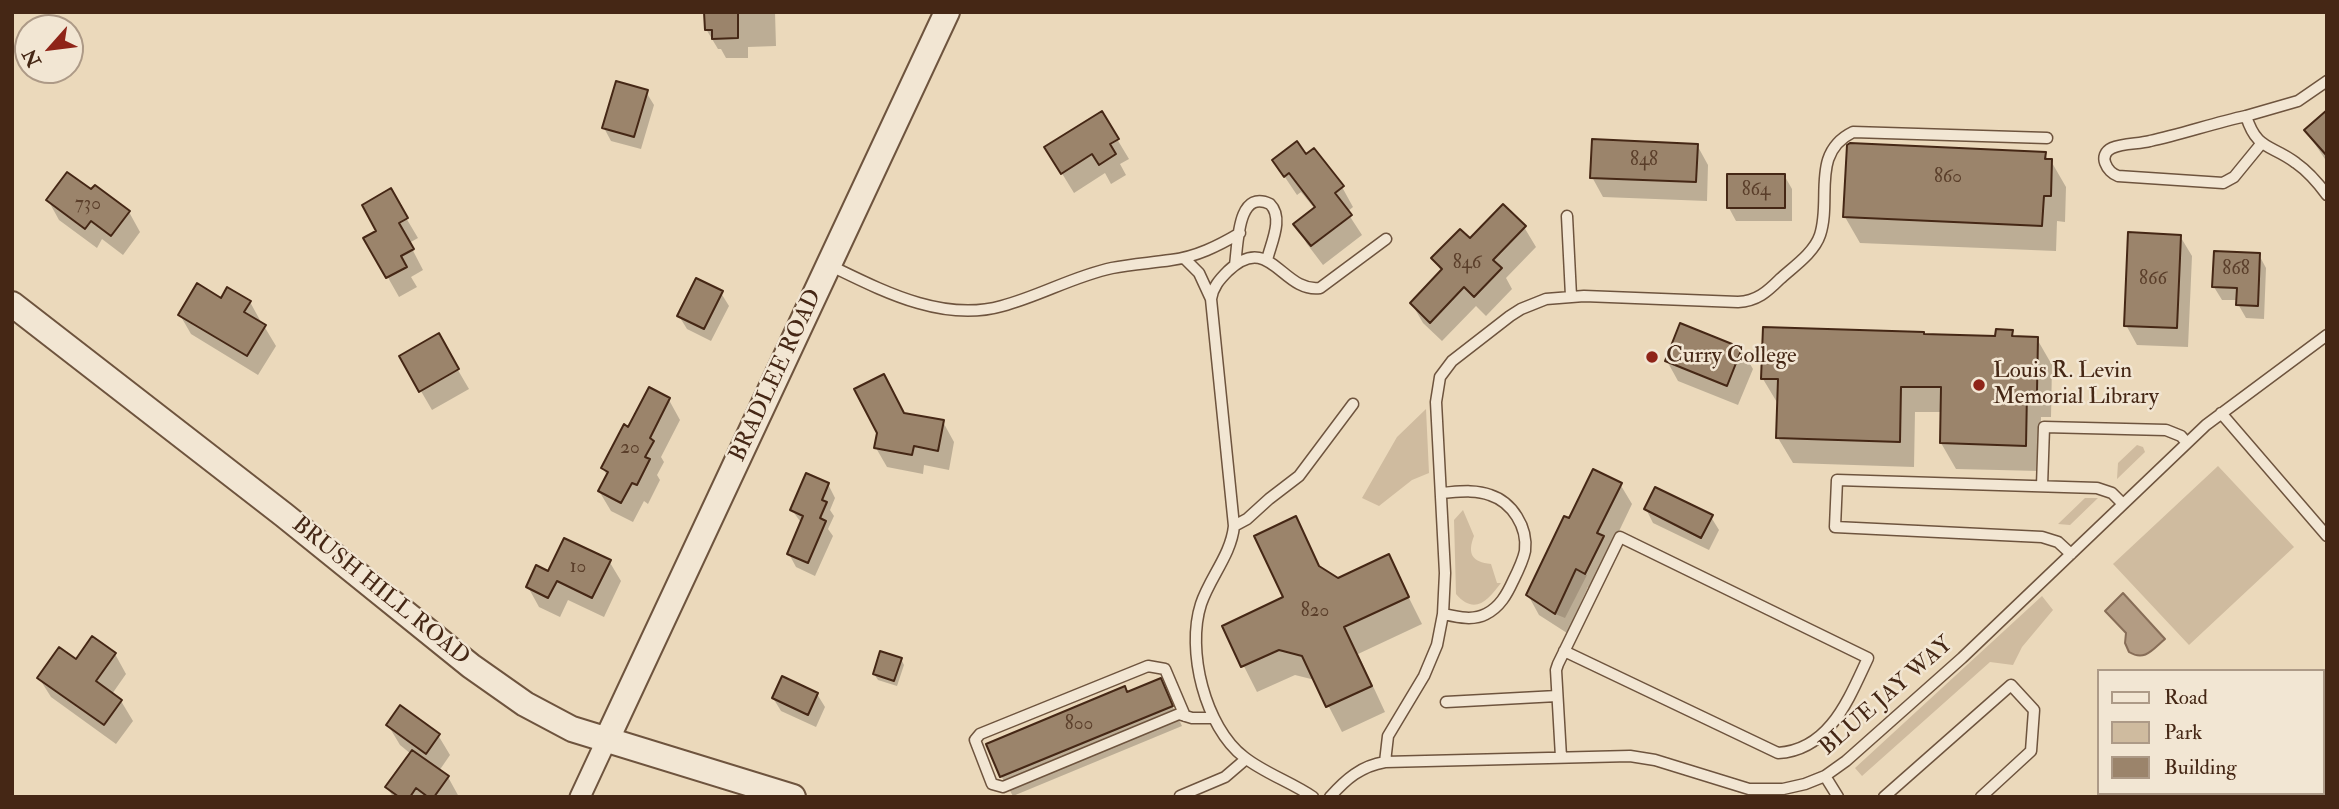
<!DOCTYPE html>
<html>
<head>
<meta charset="utf-8">
<style>
  body { margin:0 }
  #map { position:relative; width:2339px; height:809px; overflow:hidden; background:#ebd9bb; font-family:"IM FELL Double Pica",serif }
  canvas { display:block }
  .frame { position:absolute; inset:0; border:14px solid #452715; pointer-events:none }
  .legend { position:absolute; left:2097px; top:669px; width:228px; height:126px; box-sizing:border-box; background:#f2e6d3; border:2px solid #ad9a87; margin:0; padding:9px 12px; list-style:none; font-size:21px; color:#452715 }
  .legend li { display:flex; align-items:center; gap:14px; height:35px }
  .legend b { width:35px; border:2px solid #ad9a87 }
  .north { position:absolute; left:14px; top:14px; width:70px; height:70px; box-sizing:border-box; background:#f2e6d3; border:2px solid #ad9a87; border-radius:50%; rotate:242deg; font-size:19px; font-weight:700; line-height:28px; text-align:center; color:#452715 }
  .north::after { content:''; display:block; margin:auto; width:24px; height:32px; background:#8f2418; clip-path:polygon(50% 0,100% 100%,50% 72%,0 100%) }
</style>
</head>
<body>
<div id="map">
<canvas width="2339" height="809"></canvas>
<div class="frame"></div>
<ul class="legend">
<li><b style="height:9px;background:#f2e6d3"></b>Road</li>
<li><b style="height:19px;background:#cfbb9f"></b>Park</li>
<li><b style="height:19px;background:#9b846b"></b>Building</li>
</ul>
<div class="north">N</div>
</div>
<script>
const c = document.querySelector('canvas').getContext('2d');
c.lineJoin = 'round';
function fillPath(path, color) { c.fillStyle = color; c.fill(path, 'evenodd'); }
function stroke(path, color, width, dash) { c.strokeStyle = color; c.lineWidth = width; c.lineCap = dash ? 'butt' : 'round'; c.setLineDash(dash || []); c.stroke(path); }
function label(font, color, halo, rows, align = 'center') {
  c.font = font + ' "IM FELL Double Pica",serif'; c.lineWidth = 5; c.setLineDash([]); c.textBaseline = 'middle'; c.strokeStyle = halo; c.fillStyle = color; for (const [text, x, y, turn = 0] of rows) {
    c.save(); c.translate(x, y); c.rotate((+turn || 0) * Math.PI / 180); c.textAlign = isNaN(turn) ? turn : align; if (halo) c.strokeText(text, 0, 0); c.fillText(text, 0, 0); c.restore();
  }
}
const green = new Path2D(`
  M 1426,409 L 1429,473 L 1412,480 L 1379,506 L 1362,498 L 1397,437 Z
  M 2137,445 L 2143,447 L 2145,452 L 2117,479 L 2118,463 Z
  M 2218,466 L 2294,547 L 2189,645 L 2113,564 Z
  M 2085,498 L 2098,498 L 2070,525 L 2058,524 Z
  M 1463,510 L 1474,536 C 1467,554 1472,562 1491,564 L 1497,583 L 1501,583 C 1488,600 1475,616 1456,594 L 1454,520 Z
  M 1576,569 L 1587,575 L 1565,618 L 1555,614 Z
  M 2042,596 L 2053,610 L 2022,647 L 2013,665 L 1990,662 L 1862,776 L 1855,768 Z`);
const water = new Path2D(`
  M 2123,593 L 2165,639 C 2153,649 2145,662 2129,652 L 2125,643 L 2126,633 L 2105,611 Z`);
const shadow = new Path2D(`
  M 706,12 L 775,12 L 776,46 L 748,47 L 748,58 L 726,58 L 721,49 L 718,49 L 706,29 Z
  M 646,92 L 654,105 L 641,149 L 611,141 L 604,128 Z
  M 2327,113 L 2327,162 L 2306,131 Z
  M 1117,139 L 1129,159 L 1120,164 L 1126,175 L 1111,184 L 1105,173 L 1074,193 L 1058,167 Z
  M 1697,145 L 1708,165 L 1707,201 L 1603,197 L 1592,177 Z
  M 1314,151 L 1342,187 L 1353,207 L 1347,212 L 1362,235 L 1323,265 L 1307,244 L 1296,224 L 1315,209 L 1301,192 L 1297,195 L 1274,161 L 1306,156 Z
  M 2044,153 L 2049,161 L 2051,161 L 2066,187 L 2065,222 L 2057,221 L 2056,251 L 1860,243 L 1845,217 Z
  M 1784,175 L 1792,189 L 1792,221 L 1736,221 L 1729,208 Z
  M 390,191 L 418,238 L 409,243 L 423,270 L 411,277 L 417,287 L 399,297 L 366,239 L 379,231 Z
  M 91,192 L 129,212 L 140,232 L 123,255 L 102,239 L 97,248 L 59,220 L 48,200 Z
  M 1524,227 L 1536,247 L 1506,278 L 1512,289 L 1486,316 L 1476,306 L 1442,341 L 1423,323 L 1412,304 L 1442,273 L 1434,259 L 1470,241 Z
  M 2180,236 L 2192,256 L 2188,347 L 2137,345 L 2126,325 Z
  M 2259,255 L 2266,268 L 2264,319 L 2246,318 L 2238,304 L 2238,300 L 2222,300 L 2214,287 Z
  M 721,293 L 729,306 L 711,341 L 687,329 L 679,316 Z
  M 221,300 L 250,302 L 261,322 L 260,324 L 264,326 L 276,346 L 258,375 L 191,334 L 180,315 Z
  M 2012,332 L 2015,338 L 2037,339 L 2052,365 L 2051,417 L 2041,417 L 2040,471 L 1956,469 L 1941,443 L 1942,412 L 1915,412 L 1914,467 L 1793,463 L 1778,438 L 1778,404 L 1763,379 L 1924,336 L 1997,338 Z
  M 438,336 L 469,389 L 432,410 L 401,357 Z
  M 1741,349 L 1753,369 L 1738,405 L 1678,381 L 1667,361 Z
  M 669,400 L 680,420 L 661,457 L 664,462 L 657,475 L 660,480 L 648,504 L 644,501 L 633,522 L 611,511 L 599,491 L 607,476 L 603,468 Z
  M 904,415 L 943,422 L 954,442 L 949,470 L 924,465 L 923,474 L 887,467 L 876,448 L 878,433 Z
  M 828,484 L 835,498 L 830,510 L 834,516 L 828,529 L 833,536 L 815,576 L 796,567 L 789,554 L 802,524 L 792,510 Z
  M 1620,484 L 1632,504 L 1610,550 L 1596,592 L 1588,587 L 1567,633 L 1539,615 L 1528,595 L 1570,521 Z
  M 1646,509 L 1711,517 L 1719,530 L 1709,550 L 1653,523 Z
  M 1295,519 L 1321,569 L 1338,580 L 1388,556 L 1422,624 L 1358,654 L 1385,712 L 1342,732 L 1315,680 L 1295,675 L 1257,692 L 1224,627 L 1285,598 Z
  M 609,561 L 621,581 L 604,617 L 568,600 L 560,617 L 539,607 L 528,587 L 549,574 Z
  M 115,654 L 126,674 L 112,694 L 121,701 L 133,721 L 116,744 L 51,697 L 39,678 L 76,661 Z
  M 901,659 L 904,665 L 897,686 L 878,680 L 874,674 Z
  M 1160,680 L 1182,726 L 1013,796 L 1001,776 L 988,745 Z
  M 817,694 L 825,707 L 816,727 L 781,711 L 773,698 Z
  M 2327,695 L 2327,729 L 2323,722 L 2323,696 Z
  M 388,725 L 438,735 L 450,755 L 439,771 L 448,777 L 459,797 L 393,797 L 387,787 L 411,754 L 400,745 Z`);
const building = new Path2D(`
  M 704,12 L 738,12 L 738,38 L 712,39 L 712,30 L 705,30 Z
  M 616,81 L 648,90 L 634,137 L 602,128 Z
  M 2327,110 L 2327,156 L 2304,130 Z
  M 1102,111 L 1119,139 L 1110,144 L 1116,154 L 1099,165 L 1092,154 L 1061,174 L 1044,147 Z
  M 1592,139 L 1698,144 L 1696,182 L 1590,178 Z
  M 1297,141 L 1306,154 L 1314,148 L 1344,186 L 1335,193 L 1352,215 L 1311,246 L 1293,224 L 1315,207 L 1289,173 L 1284,177 L 1272,160 Z
  M 1850,143 L 2046,152 L 2045,159 L 2052,159 L 2051,196 L 2044,196 L 2042,226 L 1843,217 L 1847,145 Z
  M 67,172 L 91,189 L 95,185 L 130,211 L 111,236 L 91,221 L 85,229 L 46,200 Z
  M 1727,174 L 1785,174 L 1785,208 L 1727,208 Z
  M 391,188 L 408,218 L 399,223 L 414,249 L 401,256 L 407,267 L 386,278 L 363,238 L 376,231 L 362,205 Z
  M 1503,204 L 1526,226 L 1493,260 L 1502,268 L 1474,297 L 1464,287 L 1430,323 L 1410,303 L 1442,269 L 1431,258 L 1460,229 L 1470,238 Z
  M 2128,232 L 2181,235 L 2177,328 L 2124,326 Z
  M 2214,251 L 2260,253 L 2258,306 L 2236,305 L 2237,288 L 2212,287 Z
  M 696,278 L 723,291 L 704,329 L 677,316 Z
  M 197,283 L 221,298 L 227,287 L 251,301 L 244,312 L 266,325 L 247,356 L 178,315 Z
  M 1680,323 L 1742,348 L 1727,386 L 1665,361 Z
  M 1763,327 L 1924,332 L 1924,334 L 1995,336 L 1996,329 L 2013,330 L 2012,336 L 2038,337 L 2037,392 L 2027,392 L 2026,446 L 1940,443 L 1941,387 L 1901,387 L 1900,442 L 1776,438 L 1778,379 L 1761,379 Z
  M 439,333 L 459,369 L 419,392 L 399,356 Z
  M 884,374 L 904,413 L 944,420 L 938,451 L 914,446 L 912,455 L 874,448 L 877,433 L 854,389 Z
  M 649,387 L 670,398 L 650,438 L 654,441 L 645,457 L 650,459 L 637,485 L 632,483 L 621,503 L 598,491 L 608,472 L 601,468 L 624,424 L 628,427 Z
  M 1593,469 L 1622,483 L 1597,533 L 1604,536 L 1585,574 L 1576,569 L 1555,614 L 1526,595 L 1564,516 L 1569,518 Z
  M 806,473 L 829,483 L 822,500 L 827,502 L 820,518 L 826,521 L 808,563 L 787,554 L 803,516 L 790,510 Z
  M 1655,487 L 1713,515 L 1701,538 L 1644,509 Z
  M 1296,516 L 1319,566 L 1338,578 L 1389,554 L 1409,597 L 1344,627 L 1372,686 L 1326,707 L 1302,656 L 1279,650 L 1241,667 L 1222,626 L 1283,597 L 1254,536 Z
  M 564,538 L 611,560 L 592,598 L 557,581 L 548,598 L 526,587 L 536,565 L 548,571 Z
  M 92,636 L 116,653 L 96,681 L 122,700 L 104,725 L 37,678 L 59,647 L 76,659 Z
  M 880,651 L 902,658 L 894,681 L 873,674 Z
  M 782,676 L 818,693 L 808,715 L 772,698 Z
  M 1161,678 L 1173,706 L 1000,777 L 986,744 L 1125,686 L 1127,692 Z
  M 400,705 L 440,734 L 426,754 L 386,725 Z
  M 412,750 L 449,776 L 434,797 L 428,797 L 416,788 L 410,797 L 399,797 L 385,787 Z`);
const service = new Path2D(`
  M 2327,81 L 2298,101 L 2246,116 C 2257,151 2271,144 2296,163 C 2309,172 2318,183 2327,195
  M 2246,116 C 2214,123 2182,134 2150,141 C 2139,144 2123,143 2112,148 C 2097,155 2107,172 2118,176 L 2223,183 L 2234,177 L 2261,144
  M 1567,216 L 1571,296
  M 1184,258 L 1199,273 L 1211,299
  M 829,265 C 881,290 942,323 1002,306 C 1040,296 1074,276 1112,268 C 1132,264 1151,263 1171,260 C 1196,257 1218,246 1240,233
  M 1235,265 C 1238,245 1237,188 1270,204 C 1284,218 1271,243 1267,260
  M 2221,413 L 2327,536
  M 2042,486 L 2044,427 L 2166,430 L 2181,436 L 2187,443
  M 1441,493 C 1457,492 1475,489 1490,495 C 1512,502 1528,527 1525,551 C 1523,561 1518,571 1513,581 C 1507,594 1500,607 1486,614 C 1473,621 1457,617 1443,614
  M 1234,526 L 1247,519 L 1269,499 L 1299,476 L 1353,404
  M 2071,554 L 2058,542 L 2042,537 L 1835,527 L 1837,480 L 2097,488 L 2112,493 L 2123,504
  M 1446,702 L 1557,696
  M 1185,716 L 1165,669 L 1148,666 L 980,734 L 975,740 L 992,784 L 1003,787 L 1179,714 L 1192,718 L 1214,718
  M 1561,757 L 1556,670 L 1558,664 L 1620,537 L 1868,658 C 1849,698 1830,750 1778,753 L 1564,651
  M 1385,762 L 1388,736 L 1424,676 L 1437,645 L 1443,614 L 1445,573 L 1436,402 L 1440,377 L 1452,361 L 1510,316 L 1521,309 L 1546,299 L 1584,296 L 1738,302 C 1757,301 1767,292 1780,279 C 1793,267 1814,253 1820,235 C 1832,199 1810,153 1853,132 L 2047,138
  M 1825,776 L 1838,797
  M 1180,796 L 1225,777 L 1246,759
  M 1313,797 C 1291,782 1264,773 1244,757 C 1205,727 1186,650 1201,604 C 1210,577 1231,555 1234,526 L 1211,299 C 1213,287 1219,280 1228,271 C 1270,231 1282,293 1320,288 L 1386,239
  M 1330,797 C 1346,779 1361,766 1385,762 L 1630,756 L 1655,760 L 1749,789 L 1783,789 L 1805,784 L 1825,776 L 1846,761 L 1962,658 L 2206,425 L 2327,335
  M 1884,797 L 2011,685 L 2034,710 L 2031,751 L 1981,797`);
const minor = new Path2D(`
  M 580,797 L 607,739`);
const tertiary = new Path2D(`
  M 12,304 L 284,515 L 471,666 L 525,704 L 572,729 L 793,797
  M 607,739 L 947,12`);
const markers = [
  [1652,357,7,"#8f2418"],
  [1979,385,7,"#8f2418"]
];
const numberNames = [
  ["848",1644,161],
  ["860",1948,178],
  ["864",1756,191],
  ["730",88,205],
  ["846",1467,264],
  ["868",2236,270],
  ["866",2153,280],
  ["20",630,449],
  ["10",578,568],
  ["820",1315,612],
  ["800",1079,725]
];
const poiNames = [
  ["Curry College",1666,357],
  ["Louis R. Levin",1993,372],
  ["Memorial Library",1993,398]
];
const streetNames = [
  ["BRADLEE ROAD",777,376,-65],
  ["BRUSH HILL ROAD",380,592,39],
  ["BLUE JAY WAY",1887,697,-41]
];
fillPath(green, '#cfbb9f');
fillPath(water, '#b39c83');
stroke(water, '#876d57', 2);
fillPath(shadow, '#0003');
fillPath(building, '#9b846b');
stroke(building, '#452715', 2);
stroke(service, '#6e543e', 13);
stroke(minor, '#6e543e', 23);
stroke(tertiary, '#6e543e', 28);
stroke(service, '#f2e6d3', 10);
stroke(minor, '#f2e6d3', 19);
stroke(tertiary, '#f2e6d3', 24);
for (const [x, y, r, color] of markers) { const dot = new Path2D(); dot.arc(x, y, r, 0, 2 * Math.PI); c.fillStyle = color; c.fill(dot); stroke(dot, '#f2e6d3', 2.5); }
label('19px', '#5a3e2a', null, numberNames);
label('23px', '#452715', '#f2e6d3', poiNames, 'left');
label('23px', '#452715', '#f2e6d3', streetNames);
</script>
</body>
</html>
